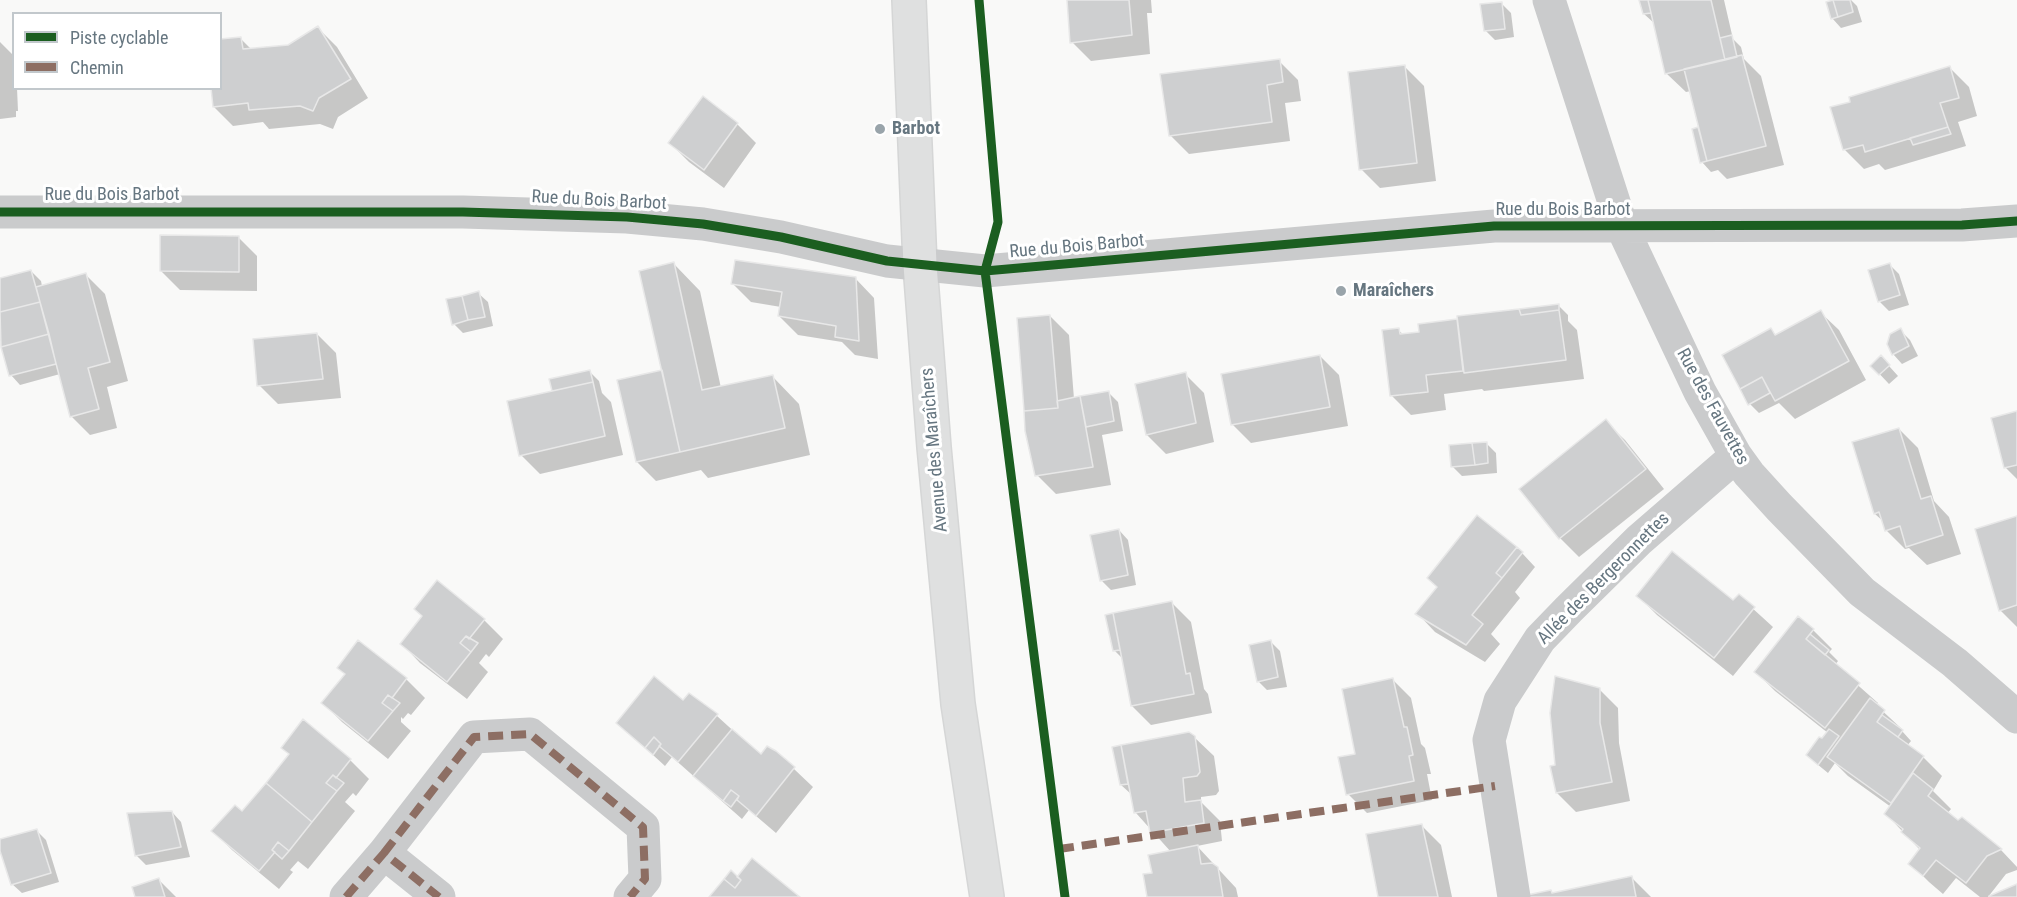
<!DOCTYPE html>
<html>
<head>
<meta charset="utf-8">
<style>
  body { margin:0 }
  #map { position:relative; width:2017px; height:897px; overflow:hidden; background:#f9f9f8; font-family:"Roboto Condensed",sans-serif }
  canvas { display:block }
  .legend { position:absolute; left:12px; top:12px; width:210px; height:78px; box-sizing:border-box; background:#fff; border:2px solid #c2c8cc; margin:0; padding:8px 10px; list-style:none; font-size:18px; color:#667680 }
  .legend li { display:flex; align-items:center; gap:12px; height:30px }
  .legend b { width:30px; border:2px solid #c2c8cc }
</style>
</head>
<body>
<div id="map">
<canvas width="2017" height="897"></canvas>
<ul class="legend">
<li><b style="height:8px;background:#1b5e20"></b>Piste cyclable</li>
<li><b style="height:8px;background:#8d6e63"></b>Chemin</li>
</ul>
</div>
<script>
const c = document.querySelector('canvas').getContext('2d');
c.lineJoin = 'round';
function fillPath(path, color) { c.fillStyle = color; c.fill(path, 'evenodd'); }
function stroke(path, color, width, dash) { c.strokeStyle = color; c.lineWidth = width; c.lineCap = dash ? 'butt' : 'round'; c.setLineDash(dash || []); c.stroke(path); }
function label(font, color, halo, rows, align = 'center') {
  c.font = font + ' "Roboto Condensed",sans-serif'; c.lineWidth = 6; c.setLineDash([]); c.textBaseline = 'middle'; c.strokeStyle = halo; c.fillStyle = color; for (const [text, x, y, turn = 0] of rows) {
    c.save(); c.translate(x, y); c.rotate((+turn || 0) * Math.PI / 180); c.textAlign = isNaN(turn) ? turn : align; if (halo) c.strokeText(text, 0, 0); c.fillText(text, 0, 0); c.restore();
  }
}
const shadow = new Path2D(`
  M 1068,0 L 1151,0 L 1152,13 L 1147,13 L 1150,54 L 1091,61 L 1072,42 Z
  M 1641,0 L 1724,0 L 1733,39 L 1741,47 L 1744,59 L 1761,76 L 1784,165 L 1727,179 L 1718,170 L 1711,172 L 1702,162 L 1697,129 L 1701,133 L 1691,91 L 1686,92 L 1667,74 L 1654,23 L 1644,14 Z
  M 1837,0 L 1851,0 L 1857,6 L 1862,22 L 1841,28 L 1832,18 Z
  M 1501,3 L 1511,13 L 1514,37 L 1495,40 L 1485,30 Z
  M 318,28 L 337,47 L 368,98 L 338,117 L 333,129 L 320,124 L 269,129 L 263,122 L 233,126 L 214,107 L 241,39 L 252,50 L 288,47 Z
  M 0,42 L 14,56 L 14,88 L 17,88 L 18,111 L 16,111 L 16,117 L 0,119 Z
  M 1279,61 L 1298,80 L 1301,101 L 1285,103 L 1290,141 L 1189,154 L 1170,135 Z
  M 1405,67 L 1424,86 L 1436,181 L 1380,188 L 1361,169 Z
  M 1950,68 L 1969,87 L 1977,116 L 1958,122 L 1966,146 L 1885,170 L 1879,164 L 1864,169 L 1845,150 L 1832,108 Z
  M 737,124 L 756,143 L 724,188 L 689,162 L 670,143 Z
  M 238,237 L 257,256 L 257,291 L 180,290 L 161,271 Z
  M 674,264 L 700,291 L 721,388 L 773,377 L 799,404 L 810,455 L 708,478 L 701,470 L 656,481 L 637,462 L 663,371 Z
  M 1890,265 L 1899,274 L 1909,305 L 1889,311 L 1880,302 L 1870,271 Z
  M 31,271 L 41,281 L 42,286 L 86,275 L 105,294 L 128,381 L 107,387 L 117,428 L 90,435 L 71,416 L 60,374 L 20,385 L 11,375 L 0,335 L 0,280 Z
  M 855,278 L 874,298 L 878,359 L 855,355 L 842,342 L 798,335 L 779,316 L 781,307 L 751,302 L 732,283 Z
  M 478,293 L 488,302 L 493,326 L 463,333 L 454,324 Z
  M 1558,305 L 1568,315 L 1568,321 L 1577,330 L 1584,379 L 1484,391 L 1482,389 L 1444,394 L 1446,410 L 1411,415 L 1392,396 L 1398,330 L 1404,335 L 1420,333 L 1420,325 Z
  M 1820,312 L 1839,330 L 1866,380 L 1795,419 L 1779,403 L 1759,413 L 1750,404 L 1771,330 L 1777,336 Z
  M 1050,316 L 1069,335 L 1074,399 L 1079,398 L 1081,400 L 1109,393 L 1118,402 L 1123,431 L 1102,435 L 1111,485 L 1056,494 L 1037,475 Z
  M 1900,330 L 1910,340 L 1918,356 L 1902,364 L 1893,354 Z
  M 317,334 L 336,353 L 341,398 L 278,404 L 259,385 Z
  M 1320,356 L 1339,375 L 1348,426 L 1251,443 L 1232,424 Z
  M 1881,357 L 1898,376 L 1889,384 L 1872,366 Z
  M 589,371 L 599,381 L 602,393 L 611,402 L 623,455 L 540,474 L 521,455 L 555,392 L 554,390 Z
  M 1185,374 L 1204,393 L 1214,442 L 1166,454 L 1147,435 Z
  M 2017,412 L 2017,479 L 2005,467 Z
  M 1606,422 L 1625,440 L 1664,489 L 1579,557 L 1560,538 Z
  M 1899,429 L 1918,448 L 1934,501 L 1949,517 L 1961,554 L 1927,565 L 1909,548 L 1905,549 L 1886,530 L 1884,522 L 1875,514 L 1854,443 Z
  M 1486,443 L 1496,453 L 1497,473 L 1462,476 L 1452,466 Z
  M 2017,517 L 2017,627 L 2000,610 Z
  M 1119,530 L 1128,540 L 1136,585 L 1111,590 L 1102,581 Z
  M 1522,553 L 1535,567 L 1515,592 L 1520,598 L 1491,634 L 1500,644 L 1485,662 L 1435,632 L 1417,613 Z
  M 437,582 L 484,620 L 503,639 L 489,657 L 486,654 L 479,663 L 488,672 L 467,699 L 420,663 L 402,644 L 424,616 Z
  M 1638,596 L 1734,602 L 1739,596 L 1773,627 L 1733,676 L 1657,615 Z
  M 1172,603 L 1191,622 L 1204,689 L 1208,694 L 1212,713 L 1151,725 L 1132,706 L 1124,660 L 1114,650 L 1107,616 Z
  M 1813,630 L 1832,649 L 1829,652 L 1838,661 L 1835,665 L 1878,703 L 1876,705 L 1903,730 L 1902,731 L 1911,741 L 1907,746 L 1923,757 L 1942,776 L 1933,791 L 1951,809 L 1947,814 L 1959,822 L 1962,819 L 2001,850 L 2017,867 L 2017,870 L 2006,874 L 1988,897 L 1980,897 L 1956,878 L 1943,894 L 1929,882 L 1910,863 L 1920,850 L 1886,814 L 1891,807 L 1848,776 L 1835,763 L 1828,773 L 1817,764 L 1822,740 L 1828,733 L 1775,691 L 1756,672 Z
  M 358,642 L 406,679 L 425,698 L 411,715 L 408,713 L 403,719 L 401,717 L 401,722 L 411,731 L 388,759 L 342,722 L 323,703 L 346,675 L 339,668 Z
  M 1271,642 L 1280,651 L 1287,687 L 1267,690 L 1258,681 Z
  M 1392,679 L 1411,698 L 1421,744 L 1425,748 L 1431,774 L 1427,774 L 1432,800 L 1367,813 L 1348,794 L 1357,755 Z
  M 1599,689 L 1618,708 L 1619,743 L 1630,801 L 1576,812 L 1557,793 L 1557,767 Z
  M 689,695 L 717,716 L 761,756 L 768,748 L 794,769 L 813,787 L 776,833 L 749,810 L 742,819 L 672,757 L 665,766 L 618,723 L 683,703 Z
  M 303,721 L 350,760 L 369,779 L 356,796 L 353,793 L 345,802 L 355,811 L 308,869 L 298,861 L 290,870 L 293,872 L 279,889 L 232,850 L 213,831 L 243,813 L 290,755 Z
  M 1194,737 L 1214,756 L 1219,791 L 1216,795 L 1201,797 L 1201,802 L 1220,821 L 1222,841 L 1197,846 L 1236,888 L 1238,897 L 1149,897 L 1154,874 L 1171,852 L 1136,813 L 1131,794 L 1121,785 L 1121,747 L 1123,749 Z
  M 172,812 L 181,822 L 190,857 L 146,865 L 136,855 Z
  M 1422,826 L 1441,845 L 1452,897 L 1379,897 Z
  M 37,831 L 46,840 L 59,882 L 22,893 L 12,884 L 0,840 Z
  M 1632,878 L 1651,897 L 1529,897 L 1550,891 L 1554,895 Z
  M 159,880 L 176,897 L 137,897 Z`);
const building = new Path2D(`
  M 1067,0 L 1129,0 L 1132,35 L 1070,43 Z
  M 1639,0 L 1648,0 L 1651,13 L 1643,14 Z
  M 1648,0 L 1711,0 L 1725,60 L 1665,74 Z
  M 1833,0 L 1838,17 L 1831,19 L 1826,2 Z
  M 1833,0 L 1850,0 L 1853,12 L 1838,17 Z
  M 1502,2 L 1505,29 L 1484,31 L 1480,4 Z
  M 318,26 L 351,79 L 319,98 L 313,111 L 300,106 L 249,110 L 248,103 L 213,107 L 211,88 L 220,88 L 220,39 L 241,37 L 243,49 L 288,45 Z
  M 1732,35 L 1737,57 L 1725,60 L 1720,38 Z
  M 1742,55 L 1766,146 L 1707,161 L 1684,69 Z
  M 1280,59 L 1283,82 L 1267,85 L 1272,122 L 1169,136 L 1160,74 Z
  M 1405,65 L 1417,163 L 1359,170 L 1348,72 Z
  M 1950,66 L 1959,98 L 1940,103 L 1948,127 L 1865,152 L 1863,145 L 1843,150 L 1830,107 L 1850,102 L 1849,97 Z
  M 703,96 L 738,123 L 704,170 L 668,143 Z
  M 1698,127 L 1707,161 L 1700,163 L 1692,129 Z
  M 1948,127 L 1951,134 L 1913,145 L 1910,138 Z
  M 160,235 L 239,236 L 239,272 L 160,271 Z
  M 735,260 L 856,277 L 859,341 L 835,337 L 836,326 L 778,316 L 782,292 L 731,284 Z
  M 674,262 L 702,390 L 773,375 L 785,428 L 680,452 L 639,271 Z
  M 1890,263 L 1900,295 L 1878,302 L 1868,270 Z
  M 31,270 L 40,302 L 0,312 L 0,278 Z
  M 86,273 L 110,362 L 88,368 L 99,409 L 70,417 L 36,287 Z
  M 479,291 L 485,317 L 468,320 L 462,296 Z
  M 462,296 L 468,320 L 452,325 L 446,299 Z
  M 40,302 L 49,334 L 1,347 L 0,312 Z
  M 1559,304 L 1559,310 L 1521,315 L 1519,309 Z
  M 1519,309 L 1521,315 L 1559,310 L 1566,360 L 1464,373 L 1457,316 Z
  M 1821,310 L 1849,361 L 1775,401 L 1762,377 L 1740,389 L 1722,355 L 1771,328 L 1775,335 Z
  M 1050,315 L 1058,408 L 1024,411 L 1017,318 Z
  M 1457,319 L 1463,371 L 1426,375 L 1428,392 L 1390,396 L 1382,330 L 1399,328 L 1400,334 L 1419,332 L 1418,324 Z
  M 1901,328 L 1909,346 L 1892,355 L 1887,344 L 1890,334 Z
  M 317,333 L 323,379 L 257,386 L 253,339 Z
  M 49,334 L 56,364 L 9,376 L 1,347 Z
  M 1320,355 L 1330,407 L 1231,425 L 1221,374 Z
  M 1881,355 L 1890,365 L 1879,375 L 1870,366 Z
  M 590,370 L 593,382 L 552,391 L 549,379 Z
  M 662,370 L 680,452 L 636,462 L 617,380 Z
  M 1186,372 L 1196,423 L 1146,435 L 1135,384 Z
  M 1762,377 L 1770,393 L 1748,405 L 1740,389 Z
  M 593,382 L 605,436 L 519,456 L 507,401 Z
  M 1109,391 L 1114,421 L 1086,427 L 1080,396 Z
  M 1080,396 L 1093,467 L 1035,476 L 1025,431 L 1024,411 L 1058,408 L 1057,401 Z
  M 2017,411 L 2017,465 L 2004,468 L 1991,418 Z
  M 1606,419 L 1646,469 L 1559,539 L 1519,489 Z
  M 1899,428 L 1921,499 L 1931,496 L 1943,535 L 1906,547 L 1900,526 L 1885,531 L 1879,512 L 1874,514 L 1852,442 Z
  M 1487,442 L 1488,463 L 1475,465 L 1472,443 Z
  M 1472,443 L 1475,465 L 1451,467 L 1449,445 Z
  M 1477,515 L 1517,547 L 1496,573 L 1502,578 L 1472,615 L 1483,624 L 1466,645 L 1415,614 L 1437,587 L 1427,578 Z
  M 2017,516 L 2017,605 L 1999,611 L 1975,529 Z
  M 1119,529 L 1128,575 L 1100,581 L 1090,535 Z
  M 1517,547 L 1523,552 L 1502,578 L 1496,573 Z
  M 1672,551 L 1733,600 L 1739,594 L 1755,607 L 1714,658 L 1636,596 Z
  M 437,580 L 485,619 L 469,639 L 466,636 L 460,643 L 471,652 L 447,682 L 400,644 L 422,616 L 414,609 Z
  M 1172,601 L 1186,674 L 1190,673 L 1194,694 L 1131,706 L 1113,613 Z
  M 1113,613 L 1120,650 L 1113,651 L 1105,615 Z
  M 1798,616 L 1814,629 L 1806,639 L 1860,683 L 1825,728 L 1754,672 Z
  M 1810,634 L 1829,650 L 1825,655 L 1806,639 Z
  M 466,636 L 478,643 L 471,652 L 460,643 Z
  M 358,640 L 407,678 L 392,698 L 388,695 L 382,703 L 393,711 L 368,741 L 321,703 L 345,674 L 337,668 Z
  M 1271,640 L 1278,677 L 1257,682 L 1249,645 Z
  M 654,676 L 683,700 L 689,693 L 718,714 L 678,762 L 659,746 L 661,744 L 654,737 L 645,748 L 616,723 Z
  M 1555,676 L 1600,688 L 1600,723 L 1612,782 L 1556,793 L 1550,766 L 1555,765 L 1550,713 Z
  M 1393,678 L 1404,727 L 1407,727 L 1413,755 L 1409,756 L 1414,781 L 1346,795 L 1338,757 L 1355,754 L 1342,689 Z
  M 388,695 L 400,703 L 393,711 L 382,703 Z
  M 1870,698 L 1885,710 L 1877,722 L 1924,756 L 1891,803 L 1827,757 Z
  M 1882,715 L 1903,730 L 1898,737 L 1877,722 Z
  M 303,719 L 351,759 L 336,778 L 333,775 L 326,783 L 337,791 L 312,822 L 266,783 L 289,754 L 281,748 Z
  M 732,729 L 761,754 L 767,746 L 776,751 L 795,767 L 756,816 L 737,800 L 739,796 L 731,790 L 723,801 L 693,776 Z
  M 1829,729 L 1839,736 L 1818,765 L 1806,755 L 1819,737 L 1822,738 Z
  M 1189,732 L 1195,736 L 1200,772 L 1197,776 L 1183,778 L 1185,802 L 1201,800 L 1204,823 L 1150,833 L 1146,811 L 1134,813 L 1121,745 Z
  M 654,737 L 661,744 L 653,755 L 645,748 Z
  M 1121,745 L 1128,784 L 1120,785 L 1112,747 Z
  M 1913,773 L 1933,789 L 1928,796 L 1958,820 L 1962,817 L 2002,849 L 1987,856 L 1966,883 L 1936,860 L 1923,876 L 1908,864 L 1920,848 L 1901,832 L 1903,829 L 1884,814 Z
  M 333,775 L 344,783 L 337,791 L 326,783 Z
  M 266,783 L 312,822 L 289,851 L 278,842 L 272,850 L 275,852 L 259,871 L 211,831 L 235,805 L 242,811 Z
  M 731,790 L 739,796 L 731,807 L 723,801 Z
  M 172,811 L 181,847 L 135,856 L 127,813 Z
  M 1422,824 L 1438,897 L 1378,897 L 1366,834 Z
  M 37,829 L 51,873 L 11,885 L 0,851 L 0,839 Z
  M 278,842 L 289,851 L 282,859 L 272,850 Z
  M 1198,845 L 1201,864 L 1212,863 L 1218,867 L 1223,897 L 1147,897 L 1143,874 L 1152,873 L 1148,855 Z
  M 752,858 L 800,897 L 709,897 L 724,879 L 735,888 L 741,880 L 737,877 Z
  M 731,870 L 741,880 L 735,888 L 724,879 Z
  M 1632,876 L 1636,897 L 1527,897 L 1527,895 L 1551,890 L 1552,893 Z
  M 159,878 L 165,897 L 135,897 L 132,887 Z
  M 2017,884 L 2017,897 L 1990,897 L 1989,896 Z`);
const street = new Path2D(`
  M 1549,0 L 1622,227 L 1700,392 L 1736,456 L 1749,474 L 1779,507 L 1862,592 L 1955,663 L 2017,717
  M 0,212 L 463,212 L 627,217 L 703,224 L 781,237 L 887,261 L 985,271 L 1494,226 L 1962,225 L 2017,221
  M 384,853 L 474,737 L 530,734 L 643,827 L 645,879 L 630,897
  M 346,897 L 384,853 L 439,897
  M 1514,897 L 1489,740 L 1500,701 L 1540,639 L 1569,609 L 1639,540 L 1736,456`);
const secondary = new Path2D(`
  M 909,0 L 920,265 L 934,447 L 958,704 L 987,897`);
const quiet = new Path2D(`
  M 1059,849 L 1495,786
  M 384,853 L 474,737 L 530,734 L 643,827 L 645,879 L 630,897
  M 346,897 L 384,853 L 439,897`);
const cycleway = new Path2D(`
  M 979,0 L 998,222 L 985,271 L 1065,897
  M 0,212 L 463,212 L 627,217 L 703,224 L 781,237 L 887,261 L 985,271 L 1494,226 L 1962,225 L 2017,221`);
const markers = [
  [880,129,6,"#99a4aa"],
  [1341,291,6,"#99a4aa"]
];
const poiNames = [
  ["Barbot",892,129],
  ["Maraîchers",1353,291]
];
const streetNames = [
  ["Rue du Bois Barbot",112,195],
  ["Rue du Bois Barbot",599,201,3],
  ["Rue du Bois Barbot",1563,210],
  ["Rue du Bois Barbot",1077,247,-5],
  ["Rue des Fauvettes",1712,407,61],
  ["Avenue des Maraîchers",935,450,-95],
  ["Allée des Bergeronnettes",1604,579,-45]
];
fillPath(shadow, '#0003');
fillPath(building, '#cecfd0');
stroke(building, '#e8e8e8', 1.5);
stroke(secondary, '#d5d6d6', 36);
stroke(street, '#cacbcc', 33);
stroke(secondary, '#dfe0e0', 33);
stroke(quiet, '#8d6e63', 8, [15, 8]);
stroke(cycleway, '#1b5e20', 9);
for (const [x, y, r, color] of markers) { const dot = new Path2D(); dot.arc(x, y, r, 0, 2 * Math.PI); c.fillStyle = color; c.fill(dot); stroke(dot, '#fff', 2); }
label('bold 18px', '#667680', '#fff', poiNames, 'left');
label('18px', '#667680', '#fff', streetNames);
</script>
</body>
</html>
